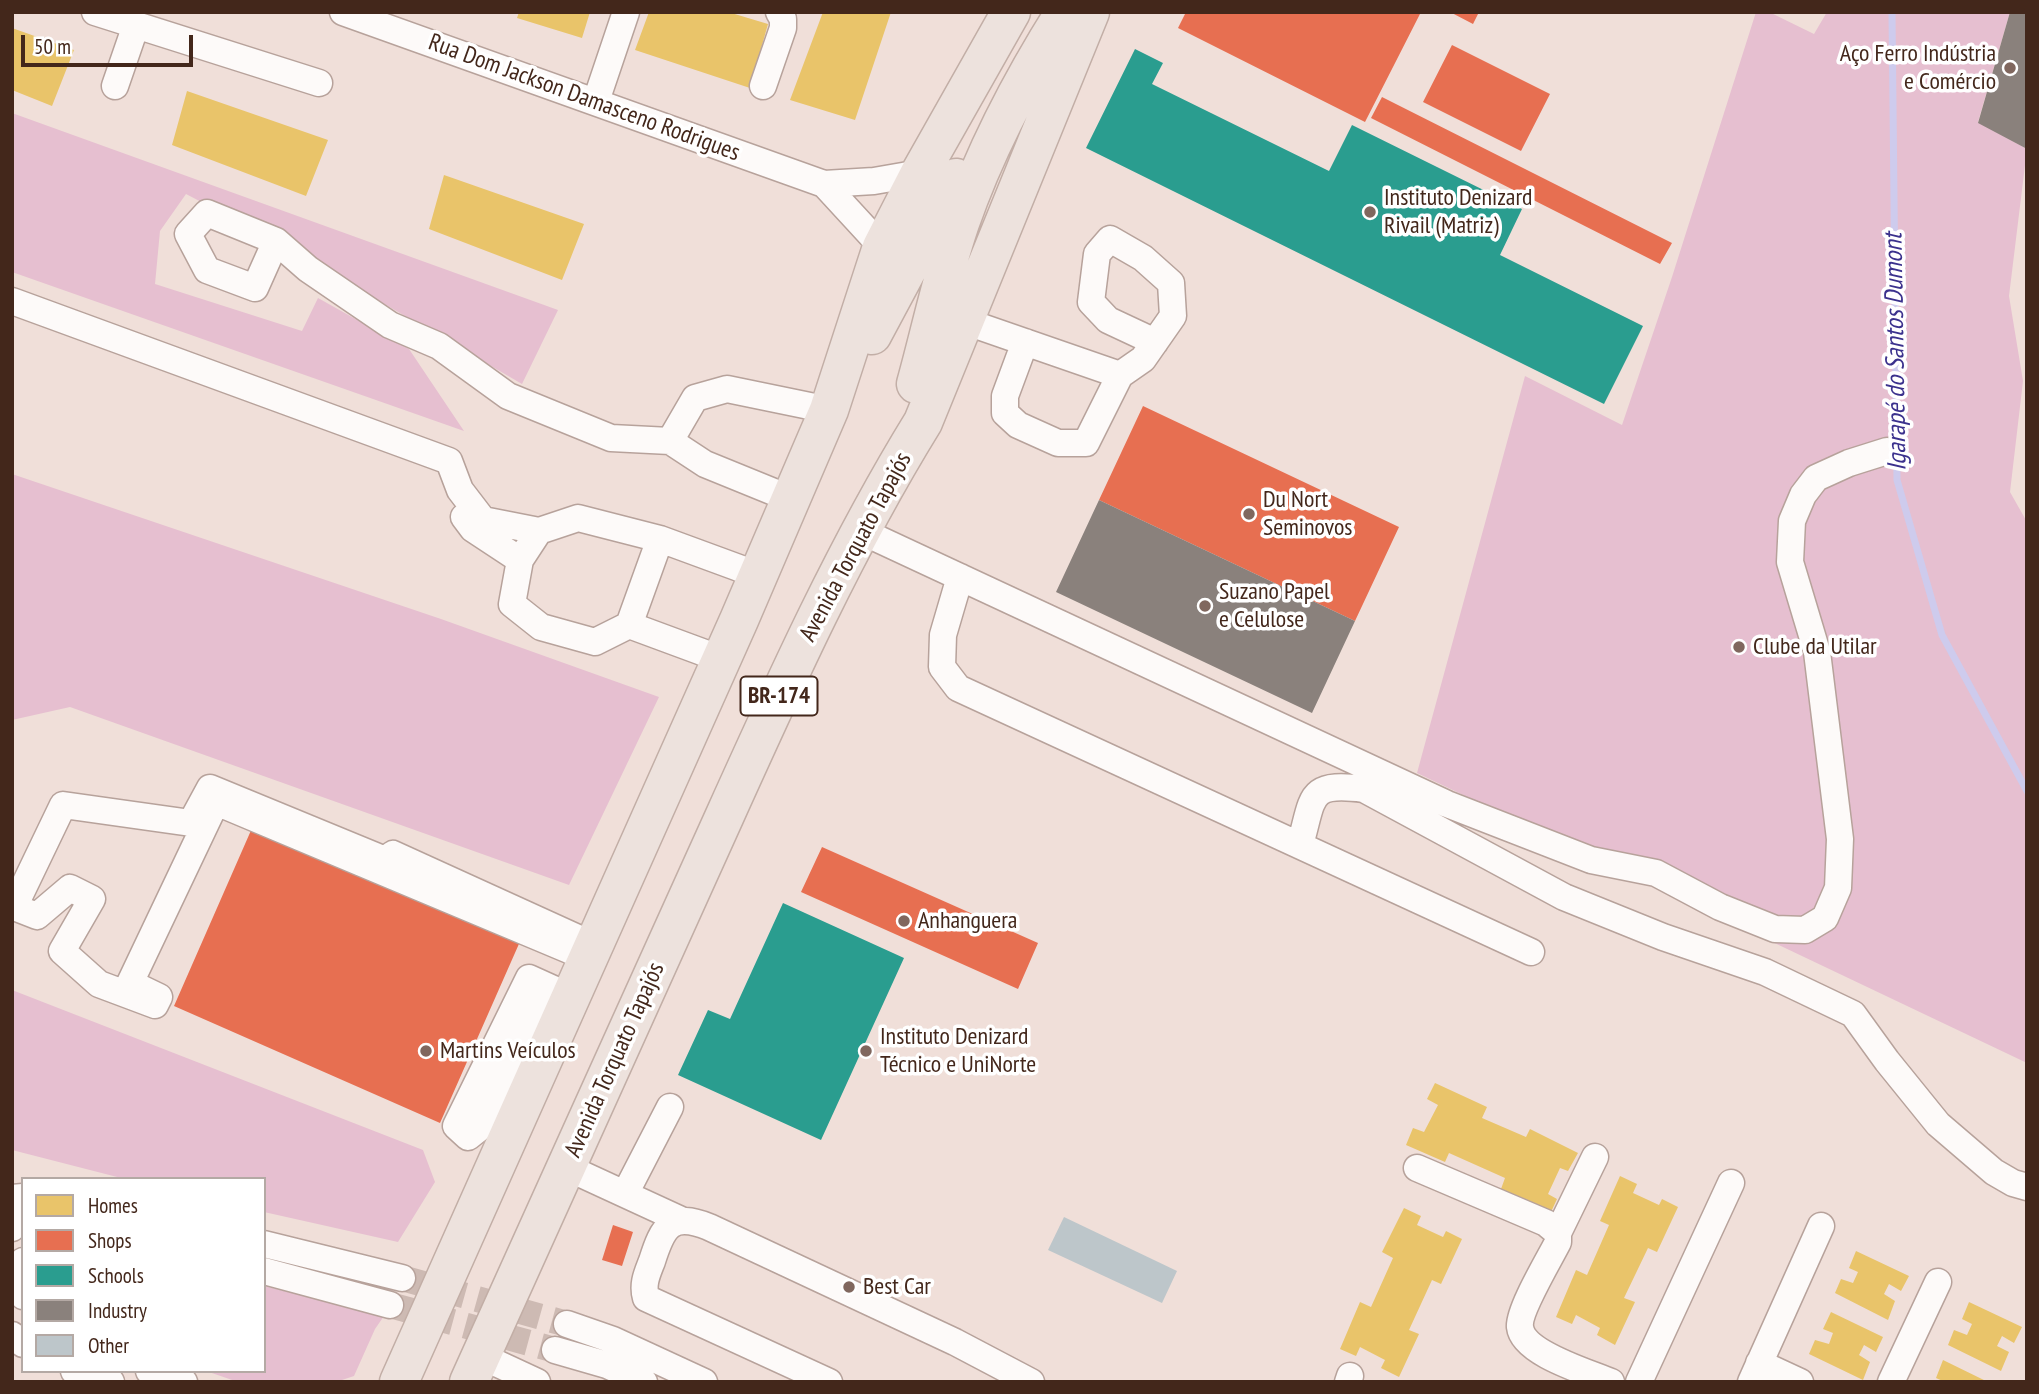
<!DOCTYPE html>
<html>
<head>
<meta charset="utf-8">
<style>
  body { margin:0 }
  #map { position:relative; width:2039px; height:1394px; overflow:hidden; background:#f0dfd9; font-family:"PT Sans Narrow",sans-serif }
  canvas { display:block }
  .frame { position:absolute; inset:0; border:14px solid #43271b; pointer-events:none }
  .legend { position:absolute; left:21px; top:1177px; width:245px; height:196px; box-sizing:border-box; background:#fff; border:2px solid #b4a9a4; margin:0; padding:9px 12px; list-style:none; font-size:21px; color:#43271b }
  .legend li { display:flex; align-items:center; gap:14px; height:35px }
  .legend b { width:35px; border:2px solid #b4a9a4 }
  .scale { position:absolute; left:21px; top:35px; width:172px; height:32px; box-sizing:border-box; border:4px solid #43271b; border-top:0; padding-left:9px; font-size:21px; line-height:24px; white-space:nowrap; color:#43271b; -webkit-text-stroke:5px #fff; paint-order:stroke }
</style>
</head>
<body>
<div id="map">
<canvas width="2039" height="1394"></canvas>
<div class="frame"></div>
<ul class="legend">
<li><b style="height:19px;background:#e9c46a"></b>Homes</li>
<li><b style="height:19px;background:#e76f51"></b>Shops</li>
<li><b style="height:19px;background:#2a9d8f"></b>Schools</li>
<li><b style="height:19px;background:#8a817c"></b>Industry</li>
<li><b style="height:19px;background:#bdc6ca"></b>Other</li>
</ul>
<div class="scale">50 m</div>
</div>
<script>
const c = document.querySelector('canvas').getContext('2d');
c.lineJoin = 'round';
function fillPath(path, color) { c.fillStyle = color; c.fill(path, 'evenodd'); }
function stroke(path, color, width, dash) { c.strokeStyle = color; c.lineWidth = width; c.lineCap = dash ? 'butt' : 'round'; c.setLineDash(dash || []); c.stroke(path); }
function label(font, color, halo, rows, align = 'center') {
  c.font = font + ' "PT Sans Narrow",sans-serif'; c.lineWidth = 7; c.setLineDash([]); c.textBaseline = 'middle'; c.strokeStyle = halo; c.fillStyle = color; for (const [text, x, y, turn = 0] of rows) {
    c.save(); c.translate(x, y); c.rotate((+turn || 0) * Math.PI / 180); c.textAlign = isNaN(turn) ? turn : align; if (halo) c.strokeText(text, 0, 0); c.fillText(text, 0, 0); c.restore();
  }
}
const green = new Path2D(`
  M 1756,12 L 1769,12 L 1814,34 L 1827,12 L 2010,12 L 1978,122 L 2027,149 L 2009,296 L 2023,381 L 2010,492 L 2027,522 L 2027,1063 L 1417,773 L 1525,376 L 1622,425 L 1672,277 Z
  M 12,113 L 558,310 L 522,384 L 276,241 L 186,194 L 160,231 L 155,284 L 302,331 L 318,298 L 409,349 L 464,431 L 12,272 Z
  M 12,474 L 441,619 L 659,697 L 569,885 L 70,707 L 12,720 Z
  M 12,990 L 423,1150 L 435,1182 L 398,1242 L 264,1212 L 264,1179 L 125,1179 L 12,1150 Z
  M 264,1286 L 384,1316 L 375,1329 L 354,1376 L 336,1382 L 238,1382 L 206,1371 L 264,1371 Z`);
const homes = new Path2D(`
  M 519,12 L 590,12 L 582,38 L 517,18 Z
  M 649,12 L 728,12 L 768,24 L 750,88 L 635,50 Z
  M 823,12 L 891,12 L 855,120 L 790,100 Z
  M 12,28 L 74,50 L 52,106 L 12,90 Z
  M 187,91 L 328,140 L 306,196 L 172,145 Z
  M 444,175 L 584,224 L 562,280 L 429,229 Z
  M 1435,1083 L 1487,1107 L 1482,1118 L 1526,1137 L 1530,1129 L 1578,1153 L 1568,1171 L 1560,1168 L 1548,1194 L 1557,1199 L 1551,1212 L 1501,1189 L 1505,1178 L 1449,1153 L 1445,1162 L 1406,1145 L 1413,1128 L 1424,1132 L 1438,1105 L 1427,1099 Z
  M 1620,1176 L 1637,1184 L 1633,1193 L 1659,1205 L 1662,1199 L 1678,1207 L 1657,1252 L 1648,1248 L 1624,1298 L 1635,1302 L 1615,1345 L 1597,1335 L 1600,1328 L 1576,1315 L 1572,1324 L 1556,1317 L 1576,1270 L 1587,1275 L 1609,1225 L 1600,1221 Z
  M 1404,1208 L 1421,1216 L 1417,1225 L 1443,1237 L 1446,1231 L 1462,1239 L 1441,1284 L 1432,1280 L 1409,1330 L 1419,1334 L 1399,1377 L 1381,1368 L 1385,1360 L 1360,1347 L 1356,1356 L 1340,1349 L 1360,1302 L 1371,1307 L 1393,1258 L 1382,1252 Z
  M 1856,1251 L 1909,1276 L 1901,1291 L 1889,1284 L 1884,1294 L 1895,1301 L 1888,1320 L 1835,1293 L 1841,1279 L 1853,1283 L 1858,1272 L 1849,1268 Z
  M 1969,1302 L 2022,1327 L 2014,1343 L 2002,1336 L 1997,1346 L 2009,1352 L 2001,1371 L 1948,1345 L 1954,1330 L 1967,1335 L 1972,1324 L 1962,1319 Z
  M 1831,1312 L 1883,1337 L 1876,1352 L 1864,1345 L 1859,1355 L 1870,1362 L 1863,1380 L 1809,1354 L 1815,1340 L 1829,1344 L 1833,1333 L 1823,1329 Z
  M 1943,1360 L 1988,1382 L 1945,1382 L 1936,1378 Z`);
const shops = new Path2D(`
  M 1186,12 L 1421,12 L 1365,122 L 1178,28 Z
  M 1450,12 L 1479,12 L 1473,24 Z
  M 1452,45 L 1550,94 L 1521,151 L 1423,102 Z
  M 1382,97 L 1672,243 L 1660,264 L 1371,118 Z
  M 1143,406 L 1399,527 L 1355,621 L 1099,500 Z
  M 256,819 L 522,937 L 440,1123 L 174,1006 Z
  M 822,847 L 1038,943 L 1018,989 L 801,892 Z
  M 613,1225 L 633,1232 L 622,1266 L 602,1260 Z`);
const schools = new Path2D(`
  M 1135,49 L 1163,63 L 1152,84 L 1329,171 L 1352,125 L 1522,209 L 1500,255 L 1643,326 L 1604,404 L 1086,148 Z
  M 783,903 L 904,958 L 821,1140 L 678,1075 L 708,1010 L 730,1019 Z`);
const industry = new Path2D(`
  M 2010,12 L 2027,12 L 2027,149 L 1978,123 Z
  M 1099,500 L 1355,621 L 1312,713 L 1056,592 Z`);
const stream = new Path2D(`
  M 1892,12 L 1897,480 L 1942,635 L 2027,791`);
const building = new Path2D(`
  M 1064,1217 L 1177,1271 L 1162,1303 L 1048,1250 Z`);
const minorTunnel = new Path2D(`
  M 402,1278 L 567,1324
  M 390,1305 L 555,1350`);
const minor = new Path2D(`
  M 95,12 L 319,83
  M 343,12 L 824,184 L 874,181 L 920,173
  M 115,86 L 136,25
  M 763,86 L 783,28 L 783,19 L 779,12
  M 596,101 L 626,12
  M 824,184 L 882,247
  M 276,241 L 255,288 L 207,270 L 188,234 L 207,213 L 276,241 L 308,269 L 390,325 L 439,346 L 508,396 L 611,438 L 670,441 L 695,398 L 727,389 L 829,410
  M 12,301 L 449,461 L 460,490 L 483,520 L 539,531
  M 964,321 L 1120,375
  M 1025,342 L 1005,396 L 1005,413 L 1018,425 L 1058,443 L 1086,443 L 1120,375 L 1143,359 L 1173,316 L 1171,283 L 1143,258 L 1110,239 L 1097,254 L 1091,302 L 1108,320 L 1155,342
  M 670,441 L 705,464 L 791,499
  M 464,517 L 473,529 L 520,560
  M 861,531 L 1447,804 L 1591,860 L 1656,873 L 1720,907 L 1775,929 L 1805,930 L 1825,918 L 1838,888 L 1840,839 L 1817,652 L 1790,562 L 1792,521 L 1803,495 L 1816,478 L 1849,463 L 1887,451
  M 960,577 L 943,635 L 942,667 L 958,688 L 1531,952
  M 629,625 L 595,642 L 541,627 L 512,604 L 520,560 L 539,531 L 578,518 L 660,539
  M 721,659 L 629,625 L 660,539 L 758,575
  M 1300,845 C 1314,796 1307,782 1364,789 L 1564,897 L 1663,937 L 1765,972 L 1853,1014 L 1887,1061 L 1938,1124 L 1994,1172 L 2013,1183 L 2027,1187
  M 588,958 L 216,802 L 130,983 L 159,997 L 155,1005 L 99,984 L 62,951 L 92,899 L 70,888 L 37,916 L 14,907 L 63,805 L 191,823 L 210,788 L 385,860 L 393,854 L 593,945
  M 565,1009 L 538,998 L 478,1129 L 468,1137 L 456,1126 L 529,978 L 571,997
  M 566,1167 L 681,1220
  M 1417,1168 L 1546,1223 L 1558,1233 L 1558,1242 C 1550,1258 1518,1311 1520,1327 C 1523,1354 1588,1372 1611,1382
  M 625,1194 L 670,1107
  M 12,1198 L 23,1197
  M 12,1228 L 23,1217
  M 1558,1233 L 1595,1157
  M 264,1244 L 402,1278
  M 23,1261 L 19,1284 L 23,1296
  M 264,1271 L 390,1305
  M 567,1324 L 613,1340 L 704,1382
  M 12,1335 L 23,1344
  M 555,1350 L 607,1365 L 644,1382
  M 481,1356 L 537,1382
  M 1759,1363 L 1800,1382
  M 74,1371 L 111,1382
  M 149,1371 L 184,1382
  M 829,1382 L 646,1298 C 642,1284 647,1274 652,1261 C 663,1226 671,1212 709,1227 L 955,1342 L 1031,1382
  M 1348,1382 L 1350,1376
  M 1639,1382 L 1731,1183
  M 1751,1382 L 1821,1226
  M 1891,1382 L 1938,1282`);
const highway = new Path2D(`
  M 872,335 L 956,178
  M 916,384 C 931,330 942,276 960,223 C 985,150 1024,77 1065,12
  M 399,1382 L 739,620 L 829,410 L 882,247 L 920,173 L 1011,12
  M 469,1382 C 546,1210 624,1038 702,866 C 770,716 836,563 923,422 L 1090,12`);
const markers = [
  [2010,68,7,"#80675e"],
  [1370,212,7,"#80675e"],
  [1249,514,7,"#80675e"],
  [1205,606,7,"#80675e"],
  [1739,647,7,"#80675e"],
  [904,921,7,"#80675e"],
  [426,1051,7,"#80675e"],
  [866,1051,7,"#80675e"],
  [849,1287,7,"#80675e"]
];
const shields = [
  [779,696,77]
];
const shieldNames = [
  ["BR-174",779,696]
];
const poiNames = [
  ["Aço Ferro Indústria",1996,54,"right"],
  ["e Comércio",1996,82,"right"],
  ["Instituto Denizard",1384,198],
  ["Rivail (Matriz)",1384,226],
  ["Du Nort",1263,500],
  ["Seminovos",1263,528],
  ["Suzano Papel",1219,592],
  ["e Celulose",1219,620],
  ["Clube da Utilar",1753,647],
  ["Anhanguera",918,921],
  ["Instituto Denizard",880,1037],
  ["Técnico e UniNorte",880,1065],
  ["Martins Veículos",440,1051],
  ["Best Car",863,1287]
];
const streetNames = [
  ["Rua Dom Jackson Damasceno Rodrigues",584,98,20],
  ["Avenida Torquato Tapajós",856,547,-62],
  ["Avenida Torquato Tapajós",615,1060,-66]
];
const waterNames = [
  ["Igarapé do Santos Dumont",1896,352,-91]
];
fillPath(green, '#e6bfd0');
fillPath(homes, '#e9c46a');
fillPath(shops, '#e76f51');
fillPath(schools, '#2a9d8f');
fillPath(industry, '#8a817c');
stroke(stream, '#cecbed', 7);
fillPath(building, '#bdc6ca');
stroke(minorTunnel, '#cdbab3', 26, [26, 13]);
stroke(minor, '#b7a29b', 29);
stroke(highway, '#c2aea6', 41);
stroke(minor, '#fdfaf9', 26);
stroke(highway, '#ede2dd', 38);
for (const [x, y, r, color] of markers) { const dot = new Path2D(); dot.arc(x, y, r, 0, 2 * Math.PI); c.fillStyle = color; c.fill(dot); stroke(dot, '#fff', 2.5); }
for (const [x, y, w] of shields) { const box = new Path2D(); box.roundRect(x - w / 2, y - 19.5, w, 39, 5); c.fillStyle = '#fff'; c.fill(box); stroke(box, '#43271b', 2); }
label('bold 23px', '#43271b', null, shieldNames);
label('24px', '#43271b', '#fff', poiNames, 'left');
label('24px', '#43271b', '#fff', streetNames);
label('italic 26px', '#3b318d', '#fff', waterNames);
</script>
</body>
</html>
